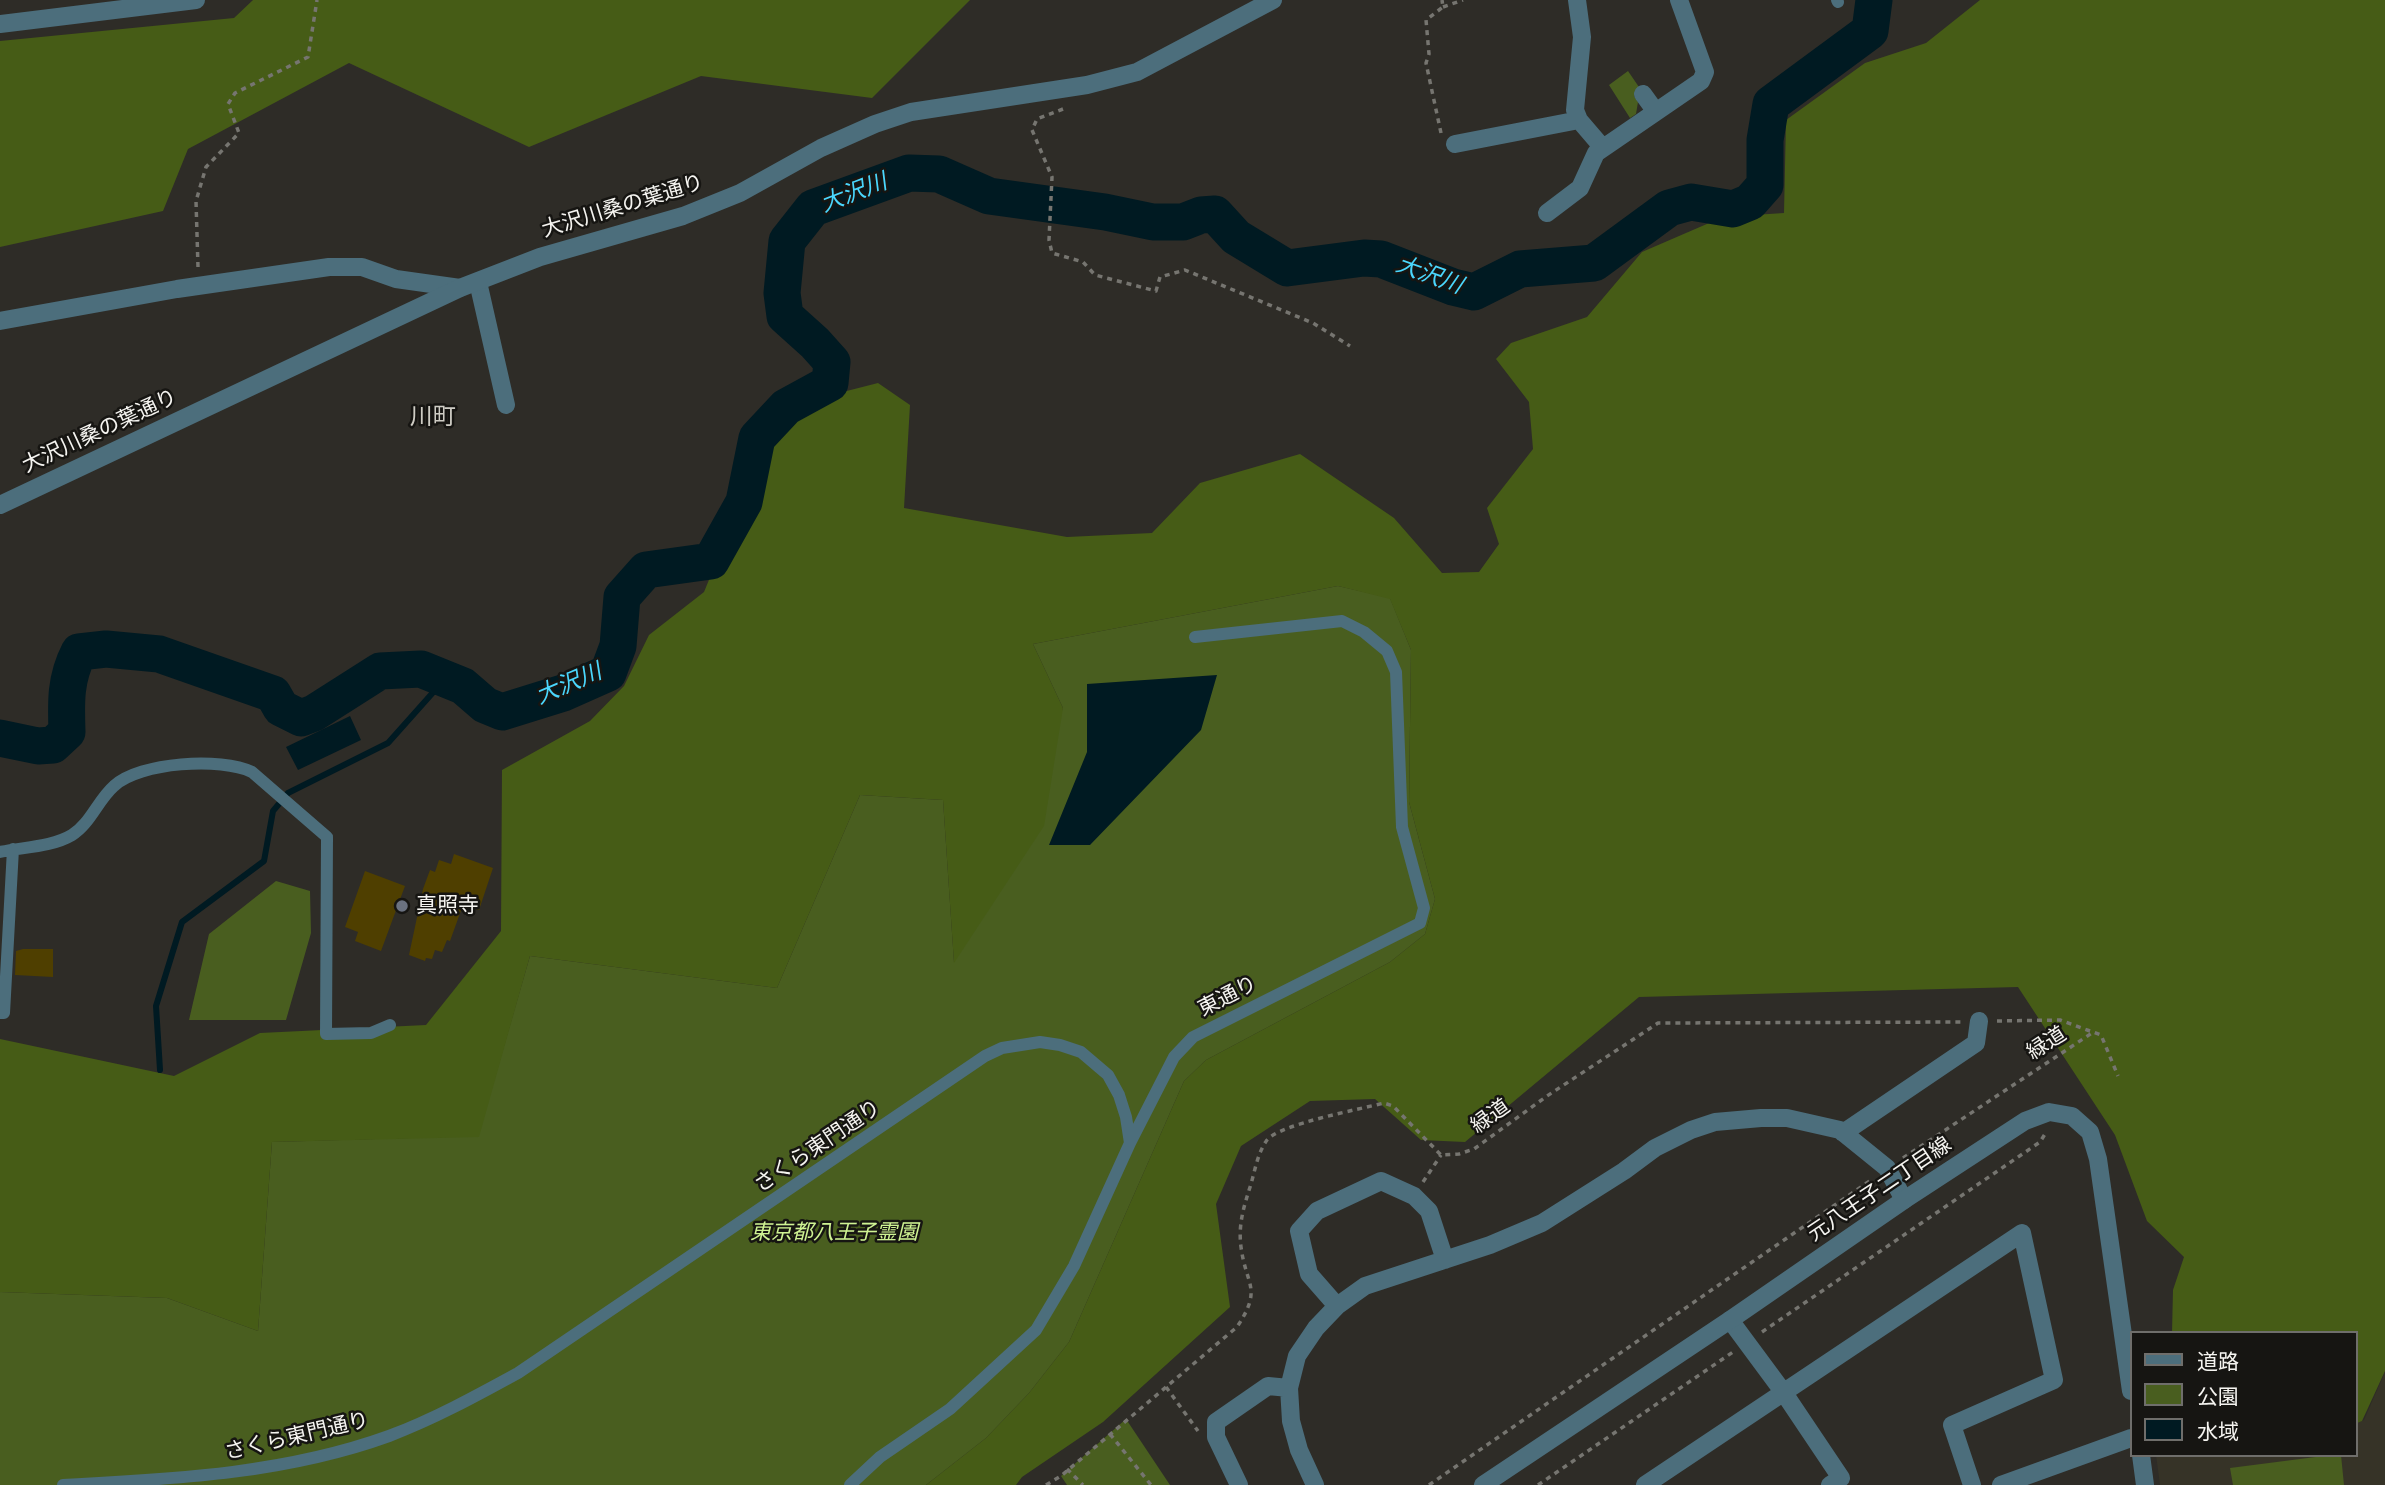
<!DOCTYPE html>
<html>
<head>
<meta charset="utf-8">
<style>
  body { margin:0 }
  #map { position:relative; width:2385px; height:1485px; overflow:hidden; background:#2e2c27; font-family:"Times New Roman","Noto Sans JP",serif }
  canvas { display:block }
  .legend { position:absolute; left:2130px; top:1331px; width:228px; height:126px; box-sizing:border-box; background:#161512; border:2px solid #6f6e6b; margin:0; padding:9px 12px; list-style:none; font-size:21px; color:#f5f4f0 }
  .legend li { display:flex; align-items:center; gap:14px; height:35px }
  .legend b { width:35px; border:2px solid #6f6e6b }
</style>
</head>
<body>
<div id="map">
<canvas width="2385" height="1485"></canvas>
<ul class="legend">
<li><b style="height:9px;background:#4c6e7c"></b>道路</li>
<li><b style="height:19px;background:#495e1f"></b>公園</li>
<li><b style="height:19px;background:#001a22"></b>水域</li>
</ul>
</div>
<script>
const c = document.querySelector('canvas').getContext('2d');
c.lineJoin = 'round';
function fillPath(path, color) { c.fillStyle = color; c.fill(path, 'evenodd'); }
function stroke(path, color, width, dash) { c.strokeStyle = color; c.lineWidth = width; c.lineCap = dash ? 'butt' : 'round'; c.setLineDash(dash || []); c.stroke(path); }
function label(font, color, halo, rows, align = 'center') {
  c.font = font + ' "Times New Roman","Noto Sans JP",serif'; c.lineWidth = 5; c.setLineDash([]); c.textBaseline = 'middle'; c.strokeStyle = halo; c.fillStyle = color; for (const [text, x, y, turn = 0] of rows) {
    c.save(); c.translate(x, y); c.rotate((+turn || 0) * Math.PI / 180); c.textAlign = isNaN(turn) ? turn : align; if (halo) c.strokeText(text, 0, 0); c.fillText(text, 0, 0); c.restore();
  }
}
const built = new Path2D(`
  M 2385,1372 L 2385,1485 L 2160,1485 L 2156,1455 L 2355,1455 L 2355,1424 L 2364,1420 Z`);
const green = new Path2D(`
  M 1628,71 L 1641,90 L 1634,96 L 1638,102 L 1636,114 L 1630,118 L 1609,85 Z
  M 1338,586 L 1390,598 L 1411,650 L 1409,802 L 1435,899 L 1425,934 L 1390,962 L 1206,1060 L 1184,1081 L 1069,1342 L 1029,1393 L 986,1438 L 926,1485 L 0,1485 L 0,1292 L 167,1298 L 258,1331 L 272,1142 L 478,1136 L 530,956 L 777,988 L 860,795 L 943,800 L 954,962 L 1063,708 L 1033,644 Z
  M 276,881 L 310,891 L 311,933 L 286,1020 L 189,1020 L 209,934 Z
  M 1126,1419 L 1170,1485 L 1067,1485 L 1061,1476 Z
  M 2331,1455 L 2341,1455 L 2344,1485 L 2233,1485 L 2230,1468 Z`);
const forest = new Path2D(`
  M 253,0 L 970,0 L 872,98 L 701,76 L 529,147 L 349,63 L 188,149 L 163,211 L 0,247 L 0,41 L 234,18 Z
  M 1980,0 L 2385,0 L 2385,1371 L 2362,1421 L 2355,1424 L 2355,1333 L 2172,1333 L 2173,1290 L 2184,1257 L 2147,1221 L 2115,1135 L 2018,987 L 1639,997 L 1465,1142 L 1421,1140 L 1375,1099 L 1310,1101 L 1241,1146 L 1216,1204 L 1230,1307 L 1103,1422 L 1022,1477 L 1016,1485 L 926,1485 L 986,1438 L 1029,1393 L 1069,1342 L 1184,1081 L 1206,1060 L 1390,962 L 1425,934 L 1435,899 L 1409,802 L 1411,650 L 1390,599 L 1338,586 L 1033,644 L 1063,708 L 1044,826 L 954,963 L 943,800 L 860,795 L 777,988 L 530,956 L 479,1137 L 272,1142 L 258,1331 L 167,1298 L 0,1292 L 0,1039 L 174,1076 L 260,1033 L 426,1025 L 501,931 L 502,770 L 590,721 L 624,686 L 649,635 L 704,592 L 771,428 L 831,395 L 878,383 L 910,405 L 904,508 L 1067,537 L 1152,533 L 1200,483 L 1300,454 L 1394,518 L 1442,573 L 1479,572 L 1499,544 L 1487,508 L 1533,449 L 1529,402 L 1496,359 L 1511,343 L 1587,317 L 1642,252 L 1723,217 L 1784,213 L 1786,120 L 1865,63 L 1926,43 Z`);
const water = new Path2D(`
  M 1217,675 L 1201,730 L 1090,845 L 1049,845 L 1087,752 L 1087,684 Z
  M 350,716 L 361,740 L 298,770 L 286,747 Z`);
const stream = new Path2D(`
  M 160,1070 L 156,1006 L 182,922 L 264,861 L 273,811 L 288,793 L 388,743 L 445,679`);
const river = new Path2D(`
  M 0,738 L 38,746 L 53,745 L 67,732 C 66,703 65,679 79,652 L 106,649 L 159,654 L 273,694 L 281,708 L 301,718 L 314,713 L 380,671 L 421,669 L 463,686 L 485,705 L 502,712 L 563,693 L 608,673 L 618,646 L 622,597 L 646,570 L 711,561 L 744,502 L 757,438 L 786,407 L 830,383 L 832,362 L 815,343 L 785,316 L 782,293 L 787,241 L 813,208 L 909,173 L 939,174 L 989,196 L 1105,212 L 1153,222 L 1183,222 L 1201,215 L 1215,214 L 1236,237 L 1287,268 L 1364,258 L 1381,259 L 1453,287 L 1474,292 L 1520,269 L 1594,263 L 1669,208 L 1691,202 L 1733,209 L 1750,202 L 1765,185 L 1765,140 L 1771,104 L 1870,31 L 1874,0`);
const building = new Path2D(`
  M 454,854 L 493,868 L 479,910 L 463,905 L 450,941 L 447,940 L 442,952 L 435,950 L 432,959 L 426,958 L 425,961 L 409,955 L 423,889 L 430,870 L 435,872 L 439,860 L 451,864 Z
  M 365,871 L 405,886 L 381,951 L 355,941 L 358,932 L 345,927 Z
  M 23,949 L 53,949 L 53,977 L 15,975 L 16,951 Z`);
const path = new Path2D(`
  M 1443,7 L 1463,0
  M 1063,109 L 1037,119 L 1032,130 L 1052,177 L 1049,240 L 1052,253 L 1083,262 L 1095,275 L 1156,291 L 1160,277 L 1185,270 L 1313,323 L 1350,346
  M 1441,133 L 1426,63 L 1429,54 L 1426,20 L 1443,7 L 1442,0
  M 198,267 L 196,201 L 206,167 L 239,133 L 228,104 L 235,93 L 308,57 L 317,0
  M 1997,1021 L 2060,1020 L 2101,1035 L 2118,1076
  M 1903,1158 L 2092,1033
  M 1423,1182 L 1441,1155
  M 1762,1332 L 2040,1142 L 2045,1134
  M 1166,1387 L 1198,1431
  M 1110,1434 L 1151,1485
  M 1067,1469 L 1083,1485
  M 1046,1485 L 1061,1476 L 1237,1327 C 1263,1288 1246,1286 1241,1247 C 1238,1224 1244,1206 1251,1184 C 1255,1170 1258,1152 1267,1140 C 1280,1124 1361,1109 1384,1103 L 1393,1106 L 1441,1155 L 1459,1154 L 1474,1149 L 1547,1096 L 1658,1023 L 1961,1022
  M 1429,1485 L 1871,1180
  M 1538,1485 L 1733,1352`);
const service = new Path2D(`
  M 1837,0 L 1838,2
  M 0,852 C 23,847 52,847 72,835 C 90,824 98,800 114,786 C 140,762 221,757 252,772 L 327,837 L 326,1034 L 371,1033 L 390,1025
  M 0,1013 L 4,1013 L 13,849
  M 1130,1143 L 1174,1057 L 1193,1037 L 1420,923 L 1424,908 L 1402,827 L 1396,672 L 1387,651 L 1364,632 L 1342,621 L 1195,637
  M 63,1485 C 173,1479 284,1474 389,1436 C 434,1419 476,1396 518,1373 L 985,1056 L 1002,1048 L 1040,1042 L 1060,1045 L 1081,1052 L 1108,1075 L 1119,1095 L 1126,1117 L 1130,1143 L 1074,1266 L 1036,1330 L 950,1409 L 880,1457 L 850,1485`);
const minor = new Path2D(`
  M 1577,0 L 1582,37 L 1575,110 L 1579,120 L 1603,148
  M 1643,94 L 1656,112
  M 1455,144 L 1579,120
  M 1547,213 L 1580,188 L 1596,153 L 1701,81 L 1705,72 L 1679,0
  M 478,282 L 506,405
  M 0,321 L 177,289 L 329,267 L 362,267 L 396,279 L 460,288
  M 1843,1133 L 1976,1043 L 1979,1021
  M 1337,1306 L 1309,1274 L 1299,1231 L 1317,1211 L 1381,1181 L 1414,1196 L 1429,1211 L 1445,1260
  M 1730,1320 L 1784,1393 L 1841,1478 L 1830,1485
  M 1239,1485 L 1216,1437 L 1216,1422 L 1268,1386 L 1289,1388
  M 1315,1485 L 1299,1450 L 1291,1421 L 1289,1388 L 1297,1356 L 1316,1328 L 1337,1306 L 1365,1286 L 1490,1245 L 1542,1223 L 1624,1171 L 1655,1148 L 1691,1130 L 1715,1122 L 1761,1118 L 1787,1118 L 1840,1130 L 1887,1168 L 1904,1200
  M 1645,1485 L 2022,1233 L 2054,1380 L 1952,1425 L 1972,1485`);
const tertiary = new Path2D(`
  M 0,24 L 196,0
  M 0,505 L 460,288 L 540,257 L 683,216 L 740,193 L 821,148 L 875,124 L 911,112 L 1087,85 L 1137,72 L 1273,0
  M 2141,1455 L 2145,1485
  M 1483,1485 L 1730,1320 L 1904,1200 L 2025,1121 L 2049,1112 L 2072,1116 L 2090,1132 L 2098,1159 L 2131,1391
  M 2001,1485 L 2131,1438`);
const markers = [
  [402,906,7,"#6b7280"]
];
const streetNames = [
  ["大沢川桑の葉通り",623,207,-17],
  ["大沢川桑の葉通り",100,432,-25],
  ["東通り",1228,997,-27],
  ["緑道",2047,1044,-33],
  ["緑道",1491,1117,-36],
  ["さくら東門通り",818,1147,-34],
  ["元八王子二丁目線",1880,1190,-34],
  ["さくら東門通り",297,1437,-13]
];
const poiNames = [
  ["真照寺",416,906]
];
const parkNames = [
  ["東京都八王子霊園",834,1233]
];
const waterNames = [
  ["大沢川",854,194,-21],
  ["大沢川",1429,276,20],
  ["大沢川",569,685,-23]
];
const neighbourhoodNames = [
  ["川町",433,418]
];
fillPath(built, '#363327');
fillPath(green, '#495e1f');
fillPath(forest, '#465c16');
fillPath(water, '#001a22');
stroke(stream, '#001a22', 6);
stroke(river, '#001a22', 37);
fillPath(building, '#4f3f00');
stroke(path, '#767570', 3.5, [5, 5]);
stroke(service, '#4c6e7c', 12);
stroke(minor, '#4c6e7c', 18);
stroke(tertiary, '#4c6e7c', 18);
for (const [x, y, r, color] of markers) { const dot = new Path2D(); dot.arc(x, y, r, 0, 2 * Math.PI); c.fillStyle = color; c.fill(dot); stroke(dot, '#161512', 2.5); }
label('21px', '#f5f4f0', '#161512', streetNames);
label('21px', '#f5f4f0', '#161512', poiNames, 'left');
label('italic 21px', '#cff393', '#161512', parkNames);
label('italic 23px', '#4ad7fd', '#161512', waterNames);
label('23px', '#ceccc4', '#161512', neighbourhoodNames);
</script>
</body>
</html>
